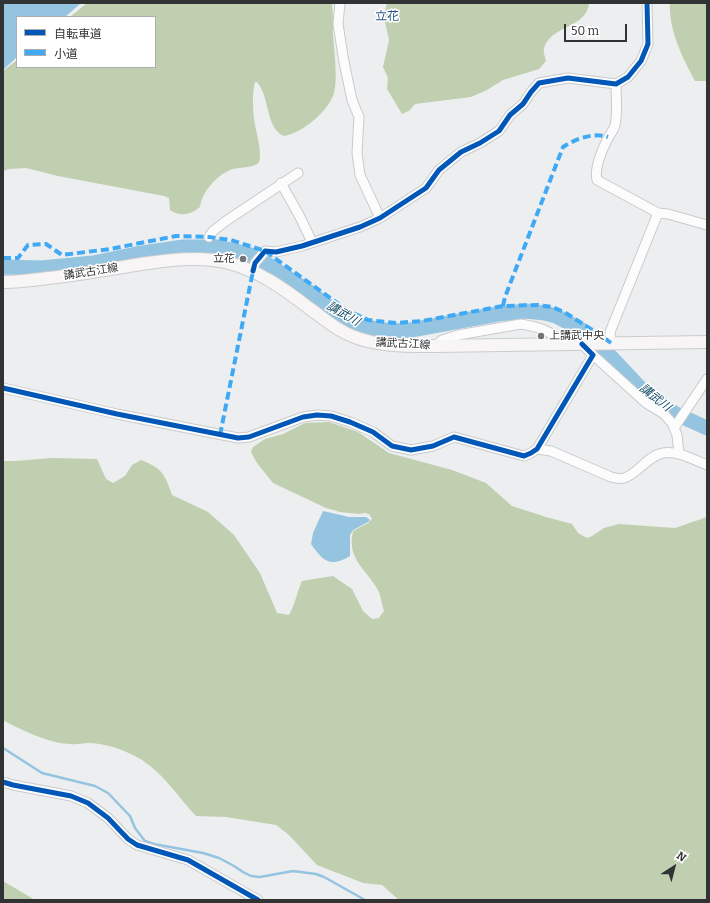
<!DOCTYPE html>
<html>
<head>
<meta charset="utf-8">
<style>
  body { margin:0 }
  #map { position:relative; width:710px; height:903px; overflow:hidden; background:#eceef0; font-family:Bitter,"Noto Sans JP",serif }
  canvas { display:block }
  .frame { position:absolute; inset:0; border:4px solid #313234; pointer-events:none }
  .legend { position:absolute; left:16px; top:16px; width:140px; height:52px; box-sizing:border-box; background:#fff; border:1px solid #adadae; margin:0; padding:5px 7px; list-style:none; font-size:12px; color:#313234 }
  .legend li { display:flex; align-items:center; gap:8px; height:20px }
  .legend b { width:20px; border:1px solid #adadae }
  .north { position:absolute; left:654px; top:847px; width:40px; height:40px; -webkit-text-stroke:3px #fff; paint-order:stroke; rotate:36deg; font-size:11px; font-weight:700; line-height:16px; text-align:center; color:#313234 }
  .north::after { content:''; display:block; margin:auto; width:14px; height:18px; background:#313234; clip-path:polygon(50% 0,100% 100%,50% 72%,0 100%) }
  .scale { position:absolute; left:564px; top:24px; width:63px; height:18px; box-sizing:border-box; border:2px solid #313234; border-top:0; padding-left:5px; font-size:12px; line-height:14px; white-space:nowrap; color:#313234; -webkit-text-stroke:3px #fff; paint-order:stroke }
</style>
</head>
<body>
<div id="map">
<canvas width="710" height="903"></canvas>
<div class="frame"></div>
<ul class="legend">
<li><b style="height:5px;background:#0057b8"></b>自転車道</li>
<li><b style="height:5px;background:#3fa9f5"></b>小道</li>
</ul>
<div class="north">N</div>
<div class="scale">50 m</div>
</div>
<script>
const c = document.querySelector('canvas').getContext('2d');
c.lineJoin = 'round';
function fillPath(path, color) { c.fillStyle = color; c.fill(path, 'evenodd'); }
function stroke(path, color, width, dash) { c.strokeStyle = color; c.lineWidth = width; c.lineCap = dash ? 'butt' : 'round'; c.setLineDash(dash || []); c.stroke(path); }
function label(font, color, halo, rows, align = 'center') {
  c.font = font + ' Bitter,"Noto Sans JP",serif'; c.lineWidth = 3; c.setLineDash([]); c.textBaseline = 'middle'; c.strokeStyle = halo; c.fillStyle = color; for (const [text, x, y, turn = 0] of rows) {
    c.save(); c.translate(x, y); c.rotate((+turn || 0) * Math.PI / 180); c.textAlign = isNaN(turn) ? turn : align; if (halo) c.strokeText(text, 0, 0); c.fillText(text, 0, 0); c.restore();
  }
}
const forest = new Path2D(`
  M 87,3 L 332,3 C 333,13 333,24 333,34 C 334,49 338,80 334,93 C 328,112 302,133 284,136 C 281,135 278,132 276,130 C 266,116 268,95 257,82 L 255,82 C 252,94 253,107 254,119 C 255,128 263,154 259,162 C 256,168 237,167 230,170 C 216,176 202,192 200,207 C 190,215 181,217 170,210 L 169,198 L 164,196 L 58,176 L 26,168 L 9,169 L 3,171 L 3,71 L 17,60 L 17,67 L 155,67 L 155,17 L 70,17 Z
  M 387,3 L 589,3 C 587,28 551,25 544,48 C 543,52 545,57 546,61 L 539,69 L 503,80 L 487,90 L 471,97 L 415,104 L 409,111 L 402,114 L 387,89 L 388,78 L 383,67 L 389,40 L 384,18 Z
  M 670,3 L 707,3 L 707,81 L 695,81 C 683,59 668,28 670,3 Z
  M 329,422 L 358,432 L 389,453 L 452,470 L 486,483 L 512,506 L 546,517 L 572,524 L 578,533 L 587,538 L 592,536 L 604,528 L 619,524 L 675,528 L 707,517 L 707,900 L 399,900 L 382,885 L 363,883 L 317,865 L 288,834 L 276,825 L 226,817 L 196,816 C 178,797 164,774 142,760 C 126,750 105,743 87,743 C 82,743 76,745 71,744 C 51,744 21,730 3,720 L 3,461 L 15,461 L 51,458 L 97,459 L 106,479 L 113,483 L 125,476 L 132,465 L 141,460 C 162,468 165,474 172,495 L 208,512 L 234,535 L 260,573 L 277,613 L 289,615 C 295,605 297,592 302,581 L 333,576 L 352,589 L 363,611 L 372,619 L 379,618 L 384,611 C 382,605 381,598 379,592 C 368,570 346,560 353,531 L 368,523 L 372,519 L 369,514 L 365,513 L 359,514 L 340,512 L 326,508 L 273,483 L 257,463 L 251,452 L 253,447 L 265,439 L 283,434 L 305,423 Z
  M 3,881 L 35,900 L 3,900 Z`);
const water = new Path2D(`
  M 3,3 L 81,3 L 65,17 L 17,17 L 17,57 L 3,70 Z
  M 323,511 L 349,517 L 366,517 L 370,520 L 368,522 L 353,530 L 350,535 L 350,556 C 330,568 323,561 311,544 L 313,533 Z`);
const stream = new Path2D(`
  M 3,748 L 42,773 L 95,786 L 108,793 L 130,816 L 135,828 L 145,841 L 154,844 L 203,853 L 219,858 L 234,866 L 243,872 L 251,876 L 260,877 L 293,871 L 316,874 L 324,877 L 365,900`);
const river = new Path2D(`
  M 3,267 L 41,268 L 93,263 L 136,254 L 183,247 L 218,247 L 248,254 L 267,264 L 305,289 L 344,318 L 365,327 L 391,331 L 411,330 L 498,314 L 526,311 L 545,313 L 556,316 L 582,330 L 611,357 L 641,389 L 674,413 L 707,428`);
const minor = new Path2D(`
  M 340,3 L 338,24 L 344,62 L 352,100 L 359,117 L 357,153 L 360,175 L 380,218
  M 616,84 C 616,97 618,112 615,125 C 614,130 610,134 608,138 C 602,150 594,168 597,180 L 658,213 L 668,214 L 707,225
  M 281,183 L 299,215 L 312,242
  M 209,237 L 213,231 L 226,221 L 298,173
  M 253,271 L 255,263 L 265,251 L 276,252 L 302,246 L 360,227 L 380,218 L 426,188 L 439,170 L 461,152 L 480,143 L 499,131 L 510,115 L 523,104 L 531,92 L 539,83 L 568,78 L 616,84 L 628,77 L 641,61 L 648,44 L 647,3
  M 611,343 L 610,332 L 658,213
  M 436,346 L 442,340 L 458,335 L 521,324 C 539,327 551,330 562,344
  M 593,355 L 646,403 L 664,414 L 672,423 L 677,435 L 679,454
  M 3,388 L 117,414 L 238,438 L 249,437 L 303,417 L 317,415 L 331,416 L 350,422 L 373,432 L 392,446 L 411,450 L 433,446 L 454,437 L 524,456 L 531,453 L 537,449 L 593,355 L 582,344
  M 674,428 L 707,379
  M 537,449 L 551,451 L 611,477 C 615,478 620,479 624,478 C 638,474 647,456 663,453 C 677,450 694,460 707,465
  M 3,782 L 13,785 L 71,796 L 88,803 L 108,818 L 128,839 L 137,845 L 188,860 L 258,900`);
const major = new Path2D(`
  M 3,282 C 18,282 33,280 48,278 C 79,275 110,269 141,264 C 169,260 197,256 225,262 C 258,270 283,288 309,308 C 323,318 336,330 352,336 C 379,347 407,346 436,346 L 707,342`);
const quiet = new Path2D(`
  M 3,258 L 18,258 L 28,245 L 46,244 L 62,255 L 110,249 L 176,236 L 209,237 L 231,240 L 265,251 L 347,310 L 368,320 L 396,323 L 422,321 L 503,306 L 538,305 L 552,307 L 564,312 L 599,334 L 611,343
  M 503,306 L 505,297 L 563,147 C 575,139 594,132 608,137
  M 220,435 L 253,271`);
const cycleway = new Path2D(`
  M 253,271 L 255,263 L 265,251 L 276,252 L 302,246 L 360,227 L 380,218 L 426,188 L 439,170 L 461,152 L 480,143 L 499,131 L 510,115 L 523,104 L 531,92 L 539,83 L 568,78 L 616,84 L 628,77 L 641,61 L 648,44 L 647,3
  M 3,388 L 117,414 L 238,438 L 249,437 L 303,417 L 317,415 L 331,416 L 350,422 L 373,432 L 392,446 L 411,450 L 433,446 L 454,437 L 524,456 L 531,453 L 537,449 L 593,355 L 582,344
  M 3,782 L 13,785 L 71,796 L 88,803 L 108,818 L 128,839 L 137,845 L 188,860 L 258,900`);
const markers = [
  [243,259,4,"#727476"],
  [541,336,4,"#727476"]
];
const poiNames = [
  ["立花",235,259],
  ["上講武中央",549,336,"left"]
];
const streetNames = [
  ["講武古江線",91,272,-9],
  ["講武古江線",403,344,3]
];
const neighbourhoodNames = [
  ["立花",387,17]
];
const waterNames = [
  ["講武川",343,314,30],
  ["講武川",655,398,38]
];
fillPath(forest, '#bfcfaf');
fillPath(water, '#94c4e0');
stroke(stream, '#94c4e0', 2.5);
stroke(river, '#94c4e0', 15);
stroke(minor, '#c8cacc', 11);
stroke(major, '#cbcccd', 14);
stroke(minor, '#fcfcfd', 9);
stroke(major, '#f7f5f5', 12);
stroke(quiet, '#3fa9f5', 4, [8, 4]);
stroke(cycleway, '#0057b8', 5);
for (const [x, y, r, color] of markers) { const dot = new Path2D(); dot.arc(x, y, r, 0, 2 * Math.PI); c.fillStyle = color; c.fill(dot); stroke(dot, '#fff', 1.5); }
label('11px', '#313234', '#fff', poiNames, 'right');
label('11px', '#313234', '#fff', streetNames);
label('12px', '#2c558a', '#fff', neighbourhoodNames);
label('italic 12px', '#174d68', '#fff', waterNames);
</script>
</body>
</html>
